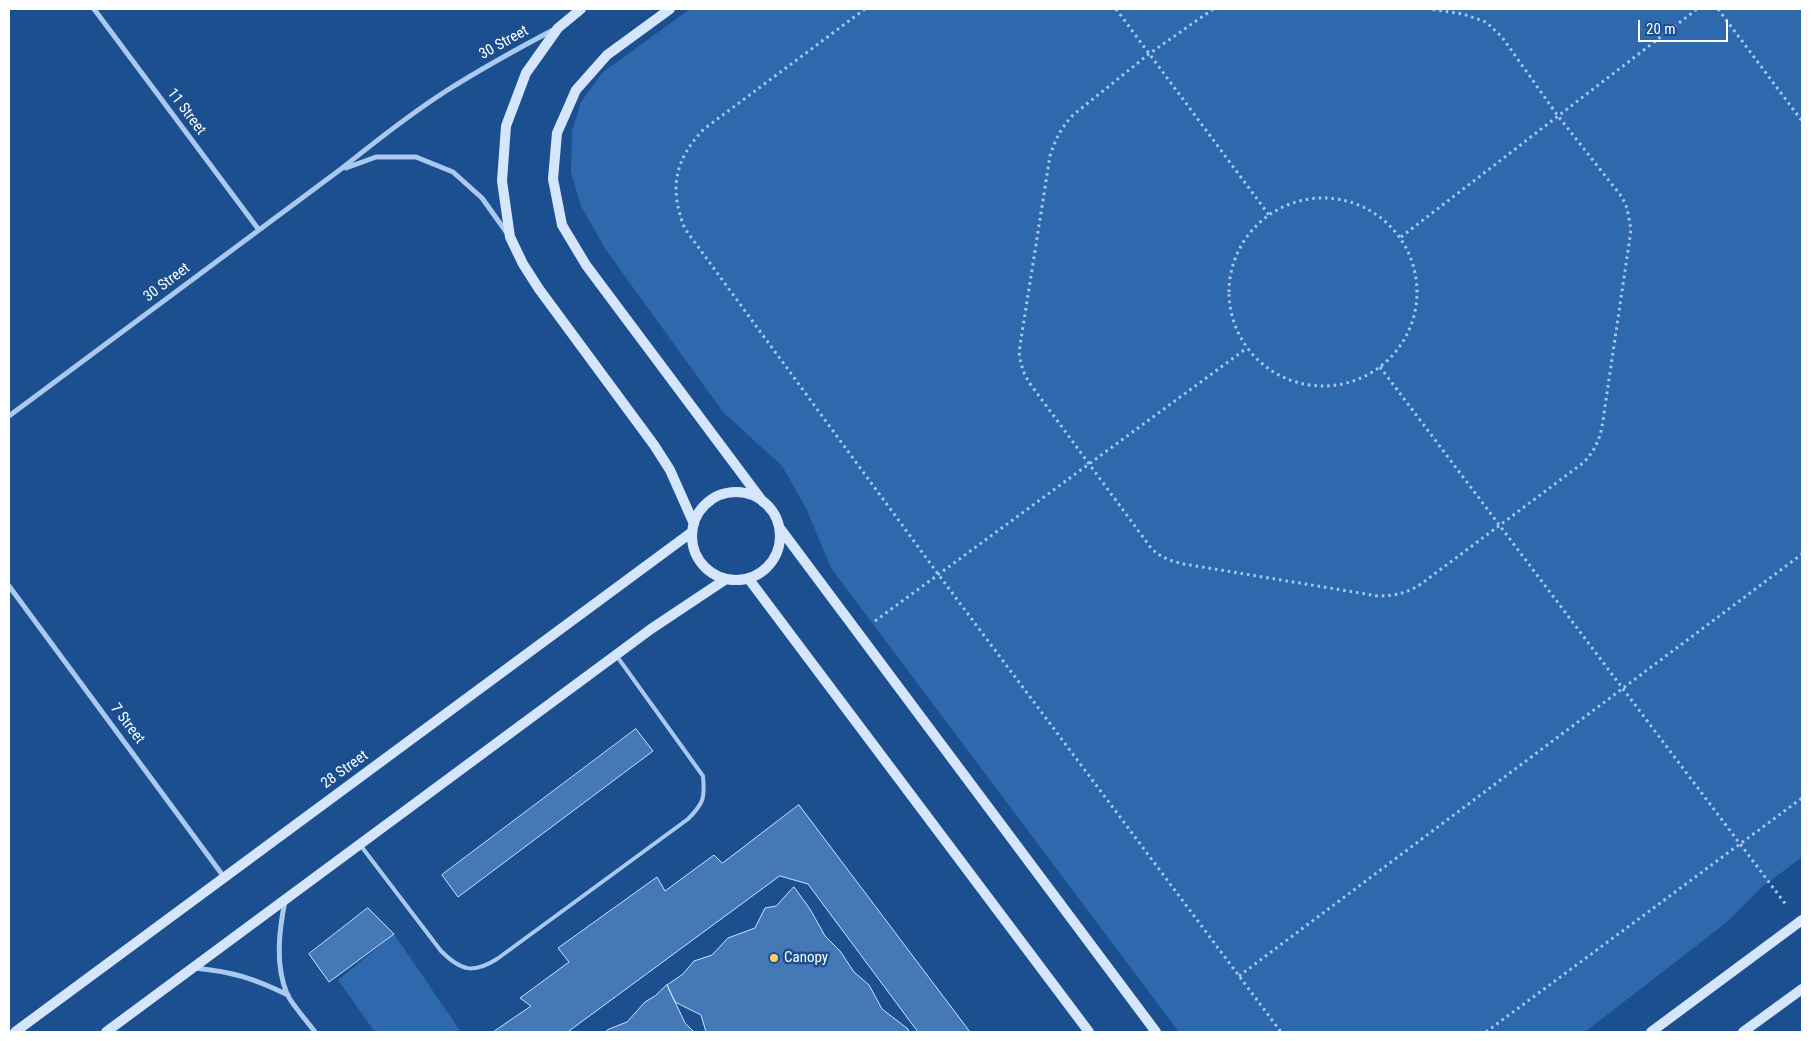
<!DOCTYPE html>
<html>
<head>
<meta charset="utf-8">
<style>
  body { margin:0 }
  #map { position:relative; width:1811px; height:1041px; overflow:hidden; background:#1b4f8f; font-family:"Roboto Condensed",sans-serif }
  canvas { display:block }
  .frame { position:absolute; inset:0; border:10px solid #fff; pointer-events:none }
  .scale { position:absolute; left:1638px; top:20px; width:90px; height:22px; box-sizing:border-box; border:2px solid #fff; border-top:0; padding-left:6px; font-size:15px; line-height:18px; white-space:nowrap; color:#fff; -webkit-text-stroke:4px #1b4f8f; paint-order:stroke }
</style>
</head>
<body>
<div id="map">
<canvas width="1811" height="1041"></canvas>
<div class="frame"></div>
<div class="scale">20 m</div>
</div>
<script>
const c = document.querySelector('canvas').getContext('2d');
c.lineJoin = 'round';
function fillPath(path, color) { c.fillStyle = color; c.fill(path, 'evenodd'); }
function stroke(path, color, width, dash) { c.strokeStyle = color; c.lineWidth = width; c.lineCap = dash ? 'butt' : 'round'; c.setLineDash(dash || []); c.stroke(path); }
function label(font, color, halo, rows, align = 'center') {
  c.font = font + ' "Roboto Condensed",sans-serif'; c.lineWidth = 5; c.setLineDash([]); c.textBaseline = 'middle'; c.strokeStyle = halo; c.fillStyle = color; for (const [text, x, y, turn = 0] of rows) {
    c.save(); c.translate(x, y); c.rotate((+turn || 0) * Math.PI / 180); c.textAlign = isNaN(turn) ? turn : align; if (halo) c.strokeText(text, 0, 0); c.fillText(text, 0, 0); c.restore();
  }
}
const green = new Path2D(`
  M 690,9 L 1799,9 L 1802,13 L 1802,857 L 1762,887 L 1727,922 L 1585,1032 L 1179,1032 L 831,568 L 806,508 L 782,466 L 723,412 L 606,250 L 581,206 L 571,172 L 572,131 L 581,102 L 603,72 Z
  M 394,934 L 461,1032 L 375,1032 L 338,980 Z`);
const building = new Path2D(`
  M 636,729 L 653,751 L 458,897 L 442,875 Z
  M 799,805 L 970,1032 L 493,1032 L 531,1006 L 520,998 L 569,962 L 558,948 L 657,877 L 665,891 L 714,855 L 722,863 Z
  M 780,876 L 808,884 L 918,1032 L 568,1032 Z
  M 794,887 L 810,909 L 825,936 L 840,951 L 854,972 L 869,985 L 882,1009 L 908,1029 L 909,1032 L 706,1032 L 701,1015 L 675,1002 L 667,985 L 683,974 L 694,961 L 712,955 L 728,938 L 755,928 L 765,908 L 776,906 Z
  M 368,908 L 394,934 L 329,982 L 309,954 Z
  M 667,985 L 685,1023 L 694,1032 L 605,1032 L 609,1029 L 627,1022 L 645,1002 L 655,996 Z`);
const path = new Path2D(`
  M 865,9 L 704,129 C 674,160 669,189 685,229 L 938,574 L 1281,1032
  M 1116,9 L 1269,215
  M 1213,9 L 1149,54 L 1073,115 C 1061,128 1055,140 1050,156 L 1019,352 C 1021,365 1023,374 1031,385 L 1151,548 C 1161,558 1171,561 1184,564 L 1378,596 C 1395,596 1407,593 1421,584 L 1583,463 C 1594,452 1599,441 1602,427 L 1631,230 L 1627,208 L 1622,197 L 1558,116 L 1502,37 L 1486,22 L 1463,14 L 1430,9
  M 1718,9 L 1802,121
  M1229 292a94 94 0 1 1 188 0a94 94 0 1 1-188 0Z
  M 1401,237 L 1697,9
  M 1380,367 L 1787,906
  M 875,621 L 1247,348
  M 1239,976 L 1802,554
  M 1486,1032 L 1802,798`);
const lane = new Path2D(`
  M 361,846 L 441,951 C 461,971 473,974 497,959 L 688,819 C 704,803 705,798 703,776 L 616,655`);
const street = new Path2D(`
  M 94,9 L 259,230
  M 346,168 L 376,157 L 416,157 L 453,172 L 482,198 L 507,233
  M 9,416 L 341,169 C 375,142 409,115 446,91 C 481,69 517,49 553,30
  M 9,586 L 224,877
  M 285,901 C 279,931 275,965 287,994 C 293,1006 307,1021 315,1032
  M 195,968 C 233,972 253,978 288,995`);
const secondary = new Path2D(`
  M 581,9 L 558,28 L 526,73 L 506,126 L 502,181 L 510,237 L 523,264 L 539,289 L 654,445 L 670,470 L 694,524
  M 670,9 L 607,55 L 576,90 L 557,133 L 553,179 L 562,225 L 586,265 L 763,502
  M692 536a44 44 0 1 1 88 0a44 44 0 1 1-88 0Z
  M 779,527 L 1156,1032
  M 748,578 L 1089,1032
  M 15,1032 L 692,532
  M 106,1032 L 651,629 L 726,579
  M 1651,1032 L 1802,920
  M 1743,1032 L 1802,989`);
const markers = [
  [774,958,5,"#ffd166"]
];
const streetNames = [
  ["30 Street",504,43,-29],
  ["11 Street",186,112,53],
  ["30 Street",167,283,-37],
  ["7 Street",127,724,53],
  ["28 Street",345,770,-36]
];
const poiNames = [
  ["Canopy",784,958]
];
fillPath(green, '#2e69ad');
fillPath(building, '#4478b7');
stroke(building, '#cfe3fa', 1);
stroke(path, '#a9c9ee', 3, [2.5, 4]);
stroke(lane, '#a9c9ee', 4);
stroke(street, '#a9c9ee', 5);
stroke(secondary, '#d6e6fa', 10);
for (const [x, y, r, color] of markers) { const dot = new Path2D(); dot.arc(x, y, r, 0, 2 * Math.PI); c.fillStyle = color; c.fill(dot); stroke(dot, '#1b4f8f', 2); }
label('15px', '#fff', '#1b4f8f', streetNames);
label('15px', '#fff', '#1b4f8f', poiNames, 'left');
</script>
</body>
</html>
